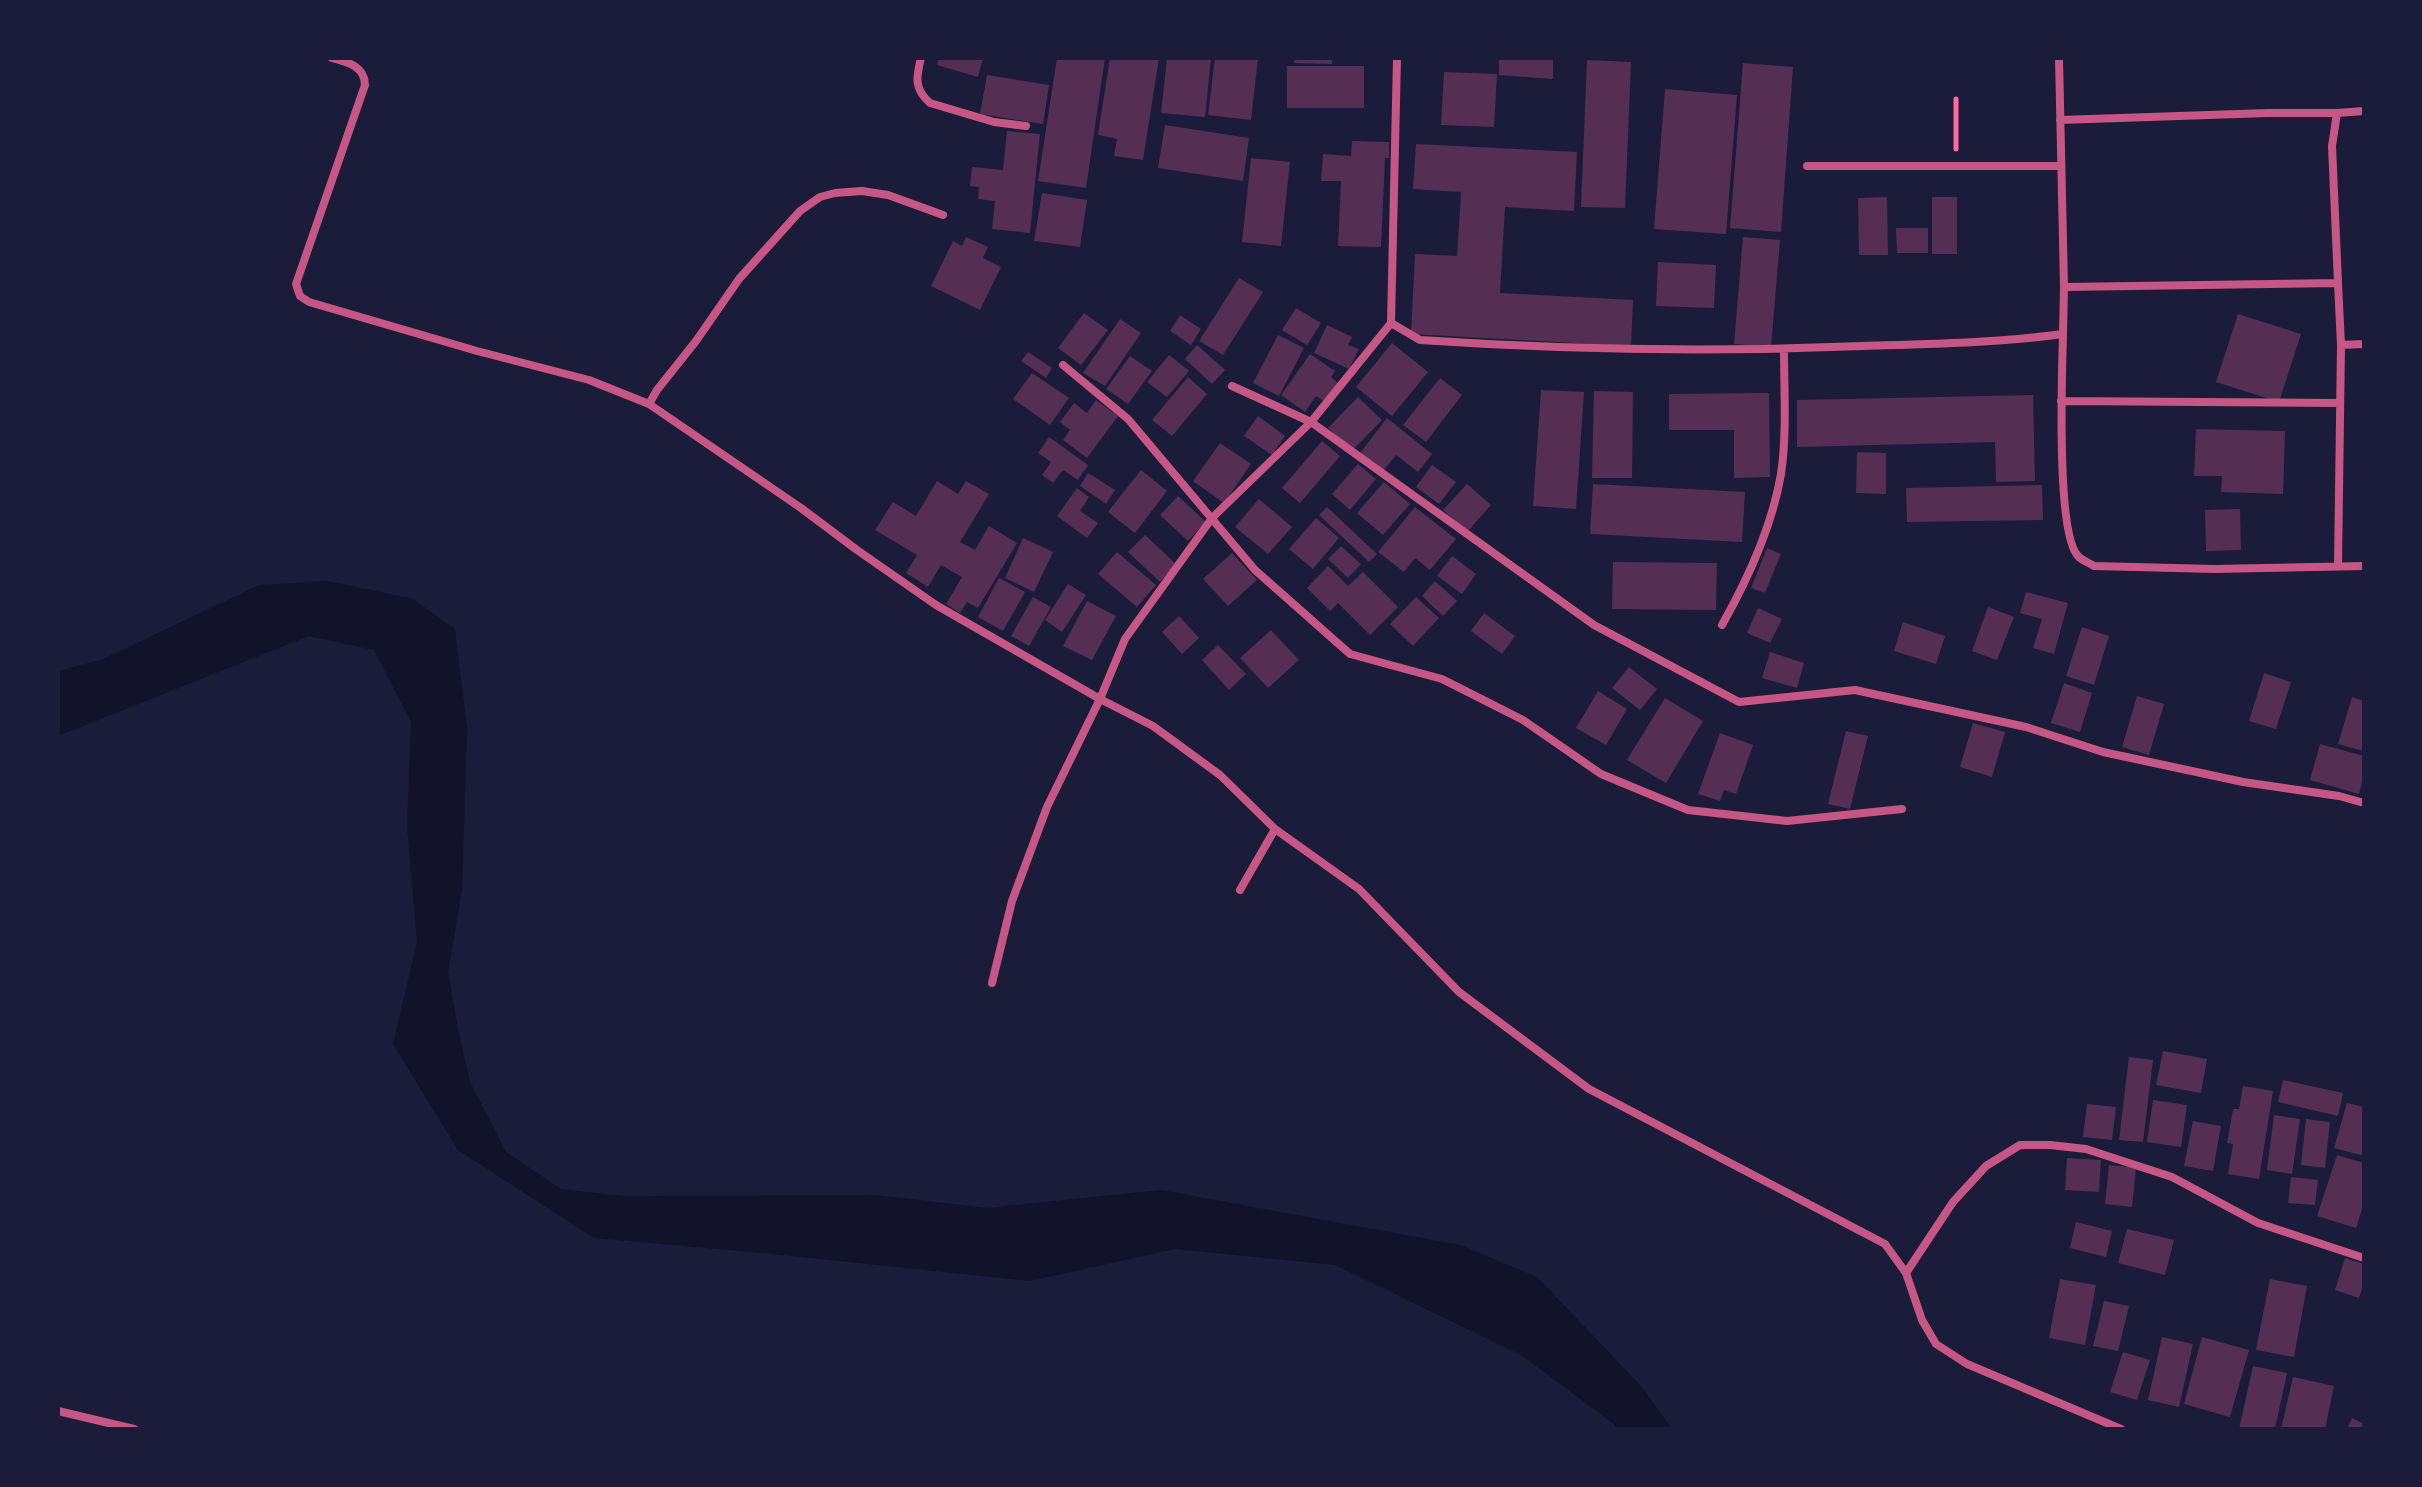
<!DOCTYPE html>
<html>
<head>
<meta charset="utf-8">
<style>
  body { margin:0 }
  #map { position:relative; width:2422px; height:1487px; overflow:hidden; background:#1b1b3a; font-family:"PT Sans Narrow",sans-serif }
  canvas { display:block }
  .frame { position:absolute; inset:0; border:60px solid #1b1b3a; pointer-events:none }
</style>
</head>
<body>
<div id="map">
<canvas width="2422" height="1487"></canvas>
<div class="frame"></div>
</div>
<script>
const c = document.querySelector('canvas').getContext('2d');
c.lineJoin = 'round';
function fillPath(path, color) { c.fillStyle = color; c.fill(path, 'evenodd'); }
function stroke(path, color, width, dash) { c.strokeStyle = color; c.lineWidth = width; c.lineCap = dash ? 'butt' : 'round'; c.setLineDash(dash || []); c.stroke(path); }
const water = new Path2D(`
  M 328,581 L 413,599 L 455,629 L 467,728 L 462,890 L 448,972 L 459,1034 L 470,1082 L 506,1152 L 561,1189 L 622,1196 L 876,1195 L 987,1208 L 1161,1190 L 1460,1245 L 1537,1277 L 1642,1387 L 1672,1429 L 1617,1429 L 1614,1424 L 1521,1355 L 1335,1265 L 1175,1249 L 1030,1281 L 763,1253 L 594,1238 L 458,1150 L 393,1044 L 417,942 L 407,827 L 411,722 L 374,650 L 309,636 L 58,736 L 58,671 L 101,660 L 259,585 Z`);
const building = new Path2D(`
  M 939,58 L 983,58 L 978,77 L 937,65 Z
  M 1057,58 L 1105,58 L 1086,188 L 1038,181 Z
  M 1110,58 L 1159,58 L 1143,160 L 1114,156 L 1117,139 L 1098,135 Z
  M 1167,58 L 1211,58 L 1205,117 L 1161,113 Z
  M 1215,58 L 1258,58 L 1251,120 L 1208,115 Z
  M 1294,58 L 1332,58 L 1332,64 L 1294,63 Z
  M 1499,58 L 1553,58 L 1553,79 L 1499,75 Z
  M 1587,60 L 1631,62 L 1625,208 L 1581,207 Z
  M 1743,63 L 1793,67 L 1781,232 L 1730,228 Z
  M 1287,66 L 1364,66 L 1364,108 L 1287,108 Z
  M 1444,72 L 1497,74 L 1494,127 L 1441,125 Z
  M 987,75 L 1049,85 L 1043,124 L 980,114 Z
  M 1665,89 L 1737,95 L 1726,234 L 1654,229 Z
  M 1165,125 L 1249,138 L 1243,181 L 1158,168 Z
  M 1007,131 L 1040,134 L 1030,233 L 992,229 L 995,201 L 978,199 L 979,187 L 970,186 L 972,167 L 1003,170 Z
  M 1352,141 L 1389,142 L 1389,158 L 1385,158 L 1381,247 L 1338,246 L 1341,181 L 1321,181 L 1323,154 L 1351,156 Z
  M 1416,144 L 1577,152 L 1574,211 L 1505,207 L 1500,293 L 1633,300 L 1631,346 L 1411,334 L 1415,254 L 1457,256 L 1461,192 L 1413,189 Z
  M 1251,158 L 1290,162 L 1281,246 L 1242,242 Z
  M 1042,193 L 1087,200 L 1080,247 L 1034,241 Z
  M 1887,197 L 1888,255 L 1859,255 L 1858,198 Z
  M 1932,197 L 1957,197 L 1957,254 L 1932,254 Z
  M 1896,228 L 1928,228 L 1928,253 L 1897,253 Z
  M 966,237 L 988,247 L 983,258 L 1001,267 L 980,310 L 931,286 L 953,241 L 962,246 Z
  M 1743,237 L 1780,240 L 1771,347 L 1734,344 Z
  M 1658,262 L 1716,265 L 1714,308 L 1656,306 Z
  M 1239,278 L 1263,292 L 1223,355 L 1199,341 Z
  M 1296,308 L 1321,323 L 1307,345 L 1282,330 Z
  M 1084,313 L 1108,330 L 1081,365 L 1058,348 Z
  M 2238,314 L 2301,334 L 2279,402 L 2216,382 Z
  M 1180,315 L 1201,329 L 1191,345 L 1170,331 Z
  M 1120,319 L 1141,333 L 1105,386 L 1083,373 Z
  M 1327,325 L 1352,337 L 1348,345 L 1359,349 L 1349,369 L 1314,353 Z
  M 1278,335 L 1304,348 L 1279,396 L 1253,383 Z
  M 1392,343 L 1428,372 L 1392,416 L 1356,387 Z
  M 1197,345 L 1225,370 L 1212,384 L 1185,359 Z
  M 1028,352 L 1052,368 L 1046,378 L 1021,361 Z
  M 1310,354 L 1335,371 L 1331,377 L 1338,383 L 1325,402 L 1316,396 L 1305,412 L 1281,395 Z
  M 1169,355 L 1189,371 L 1167,397 L 1147,382 Z
  M 1130,356 L 1152,371 L 1128,404 L 1106,389 Z
  M 1032,373 L 1069,398 L 1050,425 L 1013,399 Z
  M 1188,377 L 1207,394 L 1172,436 L 1152,420 Z
  M 1440,378 L 1462,395 L 1426,442 L 1403,425 Z
  M 1541,390 L 1584,392 L 1576,509 L 1533,506 Z
  M 1594,391 L 1633,392 L 1632,478 L 1592,478 Z
  M 1769,393 L 1770,477 L 1734,478 L 1734,430 L 1669,430 L 1669,394 Z
  M 2033,395 L 2035,481 L 1996,482 L 1995,442 L 1797,447 L 1797,400 Z
  M 1358,397 L 1382,420 L 1352,451 L 1328,428 Z
  M 1096,400 L 1118,416 L 1087,458 L 1063,440 L 1070,430 L 1060,422 L 1074,403 L 1087,413 Z
  M 1258,416 L 1285,436 L 1272,455 L 1244,436 Z
  M 1387,418 L 1432,454 L 1418,472 L 1396,455 L 1383,471 L 1360,453 Z
  M 2196,429 L 2285,431 L 2283,494 L 2221,492 L 2222,476 L 2194,476 Z
  M 1049,437 L 1088,465 L 1078,480 L 1063,470 L 1053,483 L 1042,475 L 1051,462 L 1038,453 Z
  M 1322,441 L 1340,456 L 1300,503 L 1282,488 Z
  M 1220,443 L 1251,464 L 1224,503 L 1193,481 Z
  M 1857,452 L 1886,453 L 1886,494 L 1856,493 Z
  M 1358,464 L 1376,479 L 1350,510 L 1332,494 Z
  M 1432,465 L 1456,482 L 1439,504 L 1416,487 Z
  M 1141,470 L 1167,491 L 1135,533 L 1108,512 Z
  M 1088,473 L 1115,490 L 1106,504 L 1080,486 Z
  M 937,481 L 958,494 L 966,481 L 989,494 L 960,542 L 975,550 L 989,526 L 1017,543 L 978,608 L 967,602 L 960,613 L 946,604 L 962,577 L 941,565 L 928,587 L 906,573 L 917,555 L 875,530 L 893,502 L 916,516 Z
  M 1384,482 L 1410,504 L 1383,535 L 1357,513 Z
  M 1467,484 L 1491,505 L 1467,532 L 1443,510 Z
  M 1593,484 L 1745,492 L 1742,542 L 1590,534 Z
  M 2042,485 L 2043,520 L 1907,522 L 1906,488 Z
  M 1077,488 L 1089,497 L 1080,511 L 1098,523 L 1087,538 L 1057,516 Z
  M 1178,496 L 1206,522 L 1188,541 L 1160,515 Z
  M 1259,499 L 1292,527 L 1268,554 L 1235,527 Z
  M 1327,507 L 1377,554 L 1369,562 L 1319,515 Z
  M 1415,507 L 1456,539 L 1430,570 L 1415,558 L 1404,572 L 1378,552 Z
  M 2240,509 L 2241,550 L 2206,551 L 2205,510 Z
  M 1316,518 L 1339,538 L 1313,569 L 1289,549 Z
  M 1145,535 L 1176,564 L 1160,582 L 1128,552 Z
  M 1023,538 L 1053,552 L 1034,592 L 1005,578 Z
  M 1341,546 L 1361,564 L 1348,578 L 1328,559 Z
  M 1767,548 L 1781,554 L 1765,593 L 1751,588 Z
  M 1117,552 L 1156,585 L 1137,607 L 1098,574 Z
  M 1232,553 L 1257,580 L 1228,606 L 1203,579 Z
  M 1452,556 L 1476,574 L 1462,594 L 1437,576 Z
  M 1613,562 L 1717,563 L 1716,610 L 1612,609 Z
  M 1328,566 L 1348,586 L 1363,572 L 1398,607 L 1370,635 L 1338,603 L 1330,611 L 1307,588 Z
  M 999,578 L 1025,592 L 1003,631 L 978,617 Z
  M 1435,581 L 1457,601 L 1443,616 L 1422,596 Z
  M 1068,584 L 1086,595 L 1062,632 L 1045,620 Z
  M 2026,592 L 2068,603 L 2054,654 L 2033,648 L 2042,619 L 2020,613 Z
  M 1033,597 L 1051,607 L 1029,646 L 1011,636 Z
  M 1416,597 L 1439,618 L 1413,646 L 1390,624 Z
  M 1087,601 L 1116,616 L 1092,660 L 1063,646 Z
  M 1988,607 L 2014,617 L 1997,660 L 1972,651 Z
  M 1758,608 L 1782,619 L 1770,643 L 1747,633 Z
  M 1484,613 L 1515,636 L 1502,654 L 1471,631 Z
  M 1179,616 L 1199,638 L 1182,654 L 1162,632 Z
  M 1903,622 L 1945,636 L 1936,664 L 1894,651 Z
  M 2082,627 L 2109,636 L 2094,685 L 2066,676 Z
  M 1271,630 L 1299,660 L 1268,688 L 1240,658 Z
  M 1218,645 L 1246,674 L 1229,690 L 1202,660 Z
  M 1770,652 L 1804,663 L 1797,688 L 1762,678 Z
  M 1629,667 L 1657,689 L 1640,710 L 1612,688 Z
  M 2264,673 L 2291,682 L 2276,729 L 2249,721 Z
  M 2064,683 L 2092,693 L 2080,732 L 2051,723 Z
  M 1598,691 L 1627,709 L 1606,745 L 1576,728 Z
  M 2137,696 L 2164,704 L 2149,755 L 2122,747 Z
  M 2352,697 L 2364,701 L 2363,751 L 2338,744 Z
  M 1665,698 L 1703,721 L 1666,783 L 1627,760 Z
  M 1973,723 L 2005,732 L 1992,777 L 1960,767 Z
  M 1846,731 L 1868,736 L 1850,809 L 1828,804 Z
  M 1720,733 L 1753,745 L 1736,794 L 1724,790 L 1720,801 L 1698,794 Z
  M 2320,744 L 2364,756 L 2364,774 L 2359,794 L 2310,780 Z
  M 2163,1051 L 2207,1059 L 2201,1093 L 2156,1085 Z
  M 2129,1057 L 2153,1060 L 2143,1142 L 2119,1140 Z
  M 2283,1080 L 2343,1093 L 2338,1116 L 2278,1102 Z
  M 2243,1086 L 2273,1091 L 2259,1179 L 2228,1174 L 2233,1144 L 2227,1143 L 2233,1109 L 2239,1109 Z
  M 2153,1100 L 2187,1105 L 2181,1147 L 2147,1142 Z
  M 2347,1103 L 2364,1107 L 2364,1156 L 2334,1148 Z
  M 2087,1104 L 2116,1107 L 2112,1140 L 2083,1137 Z
  M 2274,1115 L 2300,1119 L 2292,1174 L 2267,1170 Z
  M 2306,1119 L 2330,1122 L 2325,1168 L 2301,1165 Z
  M 2193,1121 L 2221,1126 L 2213,1171 L 2184,1166 Z
  M 2337,1155 L 2364,1163 L 2364,1203 L 2356,1228 L 2317,1216 Z
  M 2067,1158 L 2101,1160 L 2099,1192 L 2065,1190 Z
  M 2109,1165 L 2136,1168 L 2132,1207 L 2105,1204 Z
  M 2291,1177 L 2318,1180 L 2315,1205 L 2288,1203 Z
  M 2076,1222 L 2112,1231 L 2106,1257 L 2070,1248 Z
  M 2127,1229 L 2174,1240 L 2165,1275 L 2118,1263 Z
  M 2345,1258 L 2364,1264 L 2364,1283 L 2359,1298 L 2335,1290 Z
  M 2060,1279 L 2096,1285 L 2085,1345 L 2049,1338 Z
  M 2270,1279 L 2307,1286 L 2294,1357 L 2256,1350 Z
  M 2104,1301 L 2129,1306 L 2118,1351 L 2093,1346 Z
  M 2162,1337 L 2193,1344 L 2179,1407 L 2148,1400 Z
  M 2202,1337 L 2249,1350 L 2230,1417 L 2184,1404 Z
  M 2123,1352 L 2150,1360 L 2137,1400 L 2110,1392 Z
  M 2253,1366 L 2287,1373 L 2275,1429 L 2239,1429 Z
  M 2293,1377 L 2334,1386 L 2325,1429 L 2281,1429 Z
  M 2352,1418 L 2364,1424 L 2364,1429 L 2347,1429 Z`);
const path = new Path2D(`
  M 1956,99 L 1956,149`);
const minor = new Path2D(`
  M 332,58 C 347,62 365,66 365,85 L 296,284 L 300,296 L 309,302 L 477,351 L 589,380 L 649,404
  M 921,58 C 916,77 914,89 930,103 L 994,122 L 1026,126
  M 1397,58 L 1391,323 L 1311,422 L 1594,625 L 1739,702 L 1855,690 L 2026,727 L 2103,752 L 2243,782 L 2339,796 L 2364,803
  M 2059,58 L 2064,287
  M 2060,120 L 2268,113 L 2337,113
  M 1807,166 L 2060,166
  M 943,215 L 888,195 L 862,191 L 835,193 L 820,197 L 800,211 L 739,279 L 696,341 L 657,390 L 649,404 L 801,508 L 857,550 L 936,605 L 1100,699 L 1153,726 L 1220,775 L 1275,829 L 1359,889 L 1459,992 L 1589,1089 L 1885,1244 L 1906,1273 L 1922,1320 L 1936,1344 L 1967,1364 L 2121,1429
  M 2338,283 L 2332,146 L 2337,113 L 2364,111
  M 1391,323 L 1420,340 C 1567,350 1715,352 1863,346 C 1930,344 1997,343 2063,334 L 2064,287 L 2338,283 L 2341,345 L 2364,344
  M 2063,334 C 2062,372 2056,533 2078,556 C 2081,560 2090,563 2094,566 L 2214,569 L 2364,566
  M 1063,365 L 1128,419 L 1255,570 L 1350,654 L 1442,679 L 1523,720 L 1601,774 L 1688,810 L 1787,821 L 1902,809
  M 2061,401 L 2340,403
  M 2338,566 L 2341,345
  M 1722,625 C 1748,579 1772,527 1781,474 C 1787,434 1784,390 1784,349
  M 1240,890 L 1275,829
  M 992,983 L 1012,901 L 1047,807 L 1100,699 L 1125,639 L 1212,518 L 1311,422 L 1232,386
  M 1906,1273 L 1953,1202 L 1986,1166 L 2020,1145 L 2050,1145 L 2086,1149 L 2172,1177 L 2258,1223 L 2364,1258
  M 58,1411 L 134,1429`);
fillPath(water, '#12122b');
fillPath(building, '#542f53');
stroke(path, '#ff6b9d', 5);
stroke(minor, '#c65784', 8);
</script>
</body>
</html>
